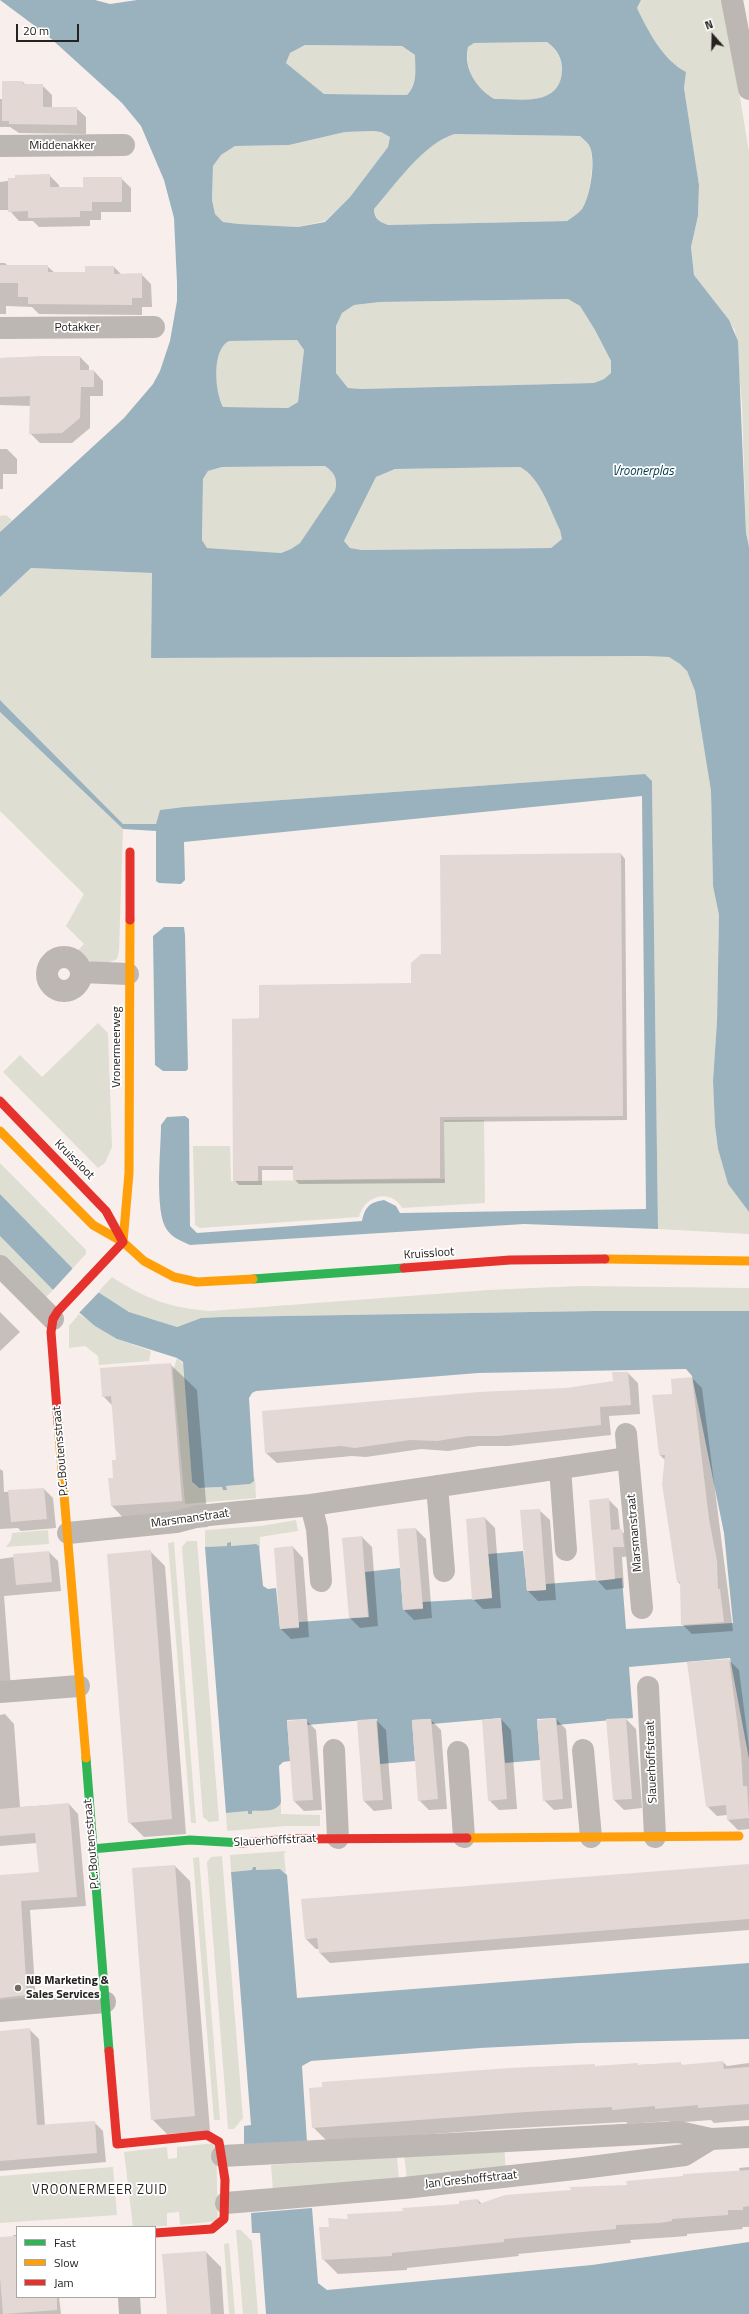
<!DOCTYPE html>
<html>
<head>
<meta charset="utf-8">
<style>
  body { margin:0 }
  #map { position:relative; width:749px; height:2314px; overflow:hidden; background:#f8efec; font-family:"Titillium Web",sans-serif }
  canvas { display:block }
  .legend { position:absolute; left:16px; top:2226px; width:140px; height:72px; box-sizing:border-box; background:#fff; border:1px solid #a9a7a6; margin:0; padding:5px 7px; list-style:none; font-size:12px; color:#272220 }
  .legend li { display:flex; align-items:center; gap:8px; height:20px }
  .legend b { width:20px; border:1px solid #a9a7a6 }
  .north { position:absolute; left:693px; top:16px; width:40px; height:40px; -webkit-text-stroke:3px #fff; paint-order:stroke; rotate:340deg; font-size:11px; font-weight:700; line-height:16px; text-align:center; color:#272220 }
  .north::after { content:''; display:block; margin:auto; width:14px; height:18px; background:#272220; clip-path:polygon(50% 0,100% 100%,50% 72%,0 100%) }
  .scale { position:absolute; left:16px; top:24px; width:63px; height:18px; box-sizing:border-box; border:2px solid #272220; border-top:0; padding-left:5px; font-size:12px; line-height:14px; white-space:nowrap; color:#272220; -webkit-text-stroke:3px #fff; paint-order:stroke }
</style>
</head>
<body>
<div id="map">
<canvas width="749" height="2314"></canvas>
<ul class="legend">
<li><b style="height:5px;background:#30b455"></b>Fast</li>
<li><b style="height:5px;background:#ff9f0a"></b>Slow</li>
<li><b style="height:5px;background:#e5322d"></b>Jam</li>
</ul>
<div class="north">N</div>
<div class="scale">20 m</div>
</div>
<script>
const c = document.querySelector('canvas').getContext('2d');
c.lineJoin = 'round';
function fillPath(path, color) { c.fillStyle = color; c.fill(path, 'evenodd'); }
function stroke(path, color, width, dash) { c.strokeStyle = color; c.lineWidth = width; c.lineCap = dash ? 'butt' : 'round'; c.setLineDash(dash || []); c.stroke(path); }
function label(font, color, halo, rows, align = 'center') {
  c.font = font + ' "Titillium Web",sans-serif'; c.lineWidth = 3.5; c.setLineDash([]); c.textBaseline = 'middle'; c.strokeStyle = halo; c.fillStyle = color; for (const [text, x, y, turn = 0] of rows) {
    c.save(); c.translate(x, y); c.rotate((+turn || 0) * Math.PI / 180); c.textAlign = isNaN(turn) ? turn : align; if (halo) c.strokeText(text, 0, 0); c.fillText(text, 0, 0); c.restore();
  }
}
const green = new Path2D(`
  M 641,0 L 724,0 L 749,152 L 749,547 L 746,533 L 742,404 L 735,330 L 694,275 L 691,247 L 698,216 L 699,185 L 684,88 L 686,72 C 663,60 648,31 637,8 Z
  M 547,42 C 556,49 562,58 562,71 C 561,107 520,99 493,100 C 476,88 464,68 468,47 L 474,43 Z
  M 305,45 L 402,46 L 415,55 C 415,70 418,84 407,95 L 324,94 L 286,63 L 290,53 Z
  M 373,131 L 381,132 L 390,137 L 388,147 L 350,197 L 325,221 L 298,227 L 239,224 L 223,222 L 215,214 L 212,200 L 213,166 L 221,155 L 235,146 L 289,145 L 345,132 Z
  M 454,134 L 580,136 C 583,139 587,142 589,145 C 596,158 590,201 580,212 C 576,215 571,218 567,221 L 388,225 C 380,222 375,219 374,209 C 396,184 421,145 454,134 Z
  M 568,299 L 580,306 L 595,330 L 611,361 L 611,373 L 604,379 L 594,383 L 361,389 L 348,388 L 336,373 L 336,326 L 342,313 L 354,305 L 380,302 Z
  M 297,340 L 304,350 L 298,402 L 288,408 L 223,407 C 215,392 210,350 229,341 Z
  M 325,466 C 335,473 338,478 335,491 L 300,543 L 291,549 L 281,553 L 207,548 L 202,540 L 203,479 L 208,471 L 222,467 Z
  M 520,467 C 540,477 550,510 560,530 L 562,539 L 551,548 L 362,550 L 350,548 L 344,541 L 376,477 L 395,469 Z
  M 6,515 L 12,520 L 0,532 L 0,516 Z
  M 31,568 L 152,573 L 151,658 L 644,656 L 669,657 L 680,664 L 687,671 L 695,691 L 700,716 L 711,791 L 713,886 L 719,915 L 717,1021 L 713,1081 L 715,1126 L 718,1149 L 728,1184 L 749,1212 L 749,1234 L 658,1229 L 652,781 L 645,774 L 184,807 L 160,810 L 156,824 L 123,824 L 0,700 L 0,597 Z
  M 0,712 L 123,829 L 119,950 L 117,959 C 100,968 89,963 76,952 L 84,944 L 66,926 L 84,894 L 0,811 Z
  M 98,1023 L 108,1033 L 112,1147 L 105,1163 L 98,1168 L 3,1072 L 20,1055 L 42,1077 Z
  M 444,1120 L 484,1120 L 485,1203 L 402,1208 C 391,1188 364,1195 359,1217 L 200,1228 L 195,1225 L 193,1146 L 230,1146 L 231,1181 L 445,1179 Z
  M 0,1163 L 86,1250 L 86,1254 L 72,1269 L 0,1194 Z
  M 0,1236 L 53,1290 L 44,1299 L 0,1257 Z
  M 112,1277 C 146,1299 170,1308 210,1311 L 488,1290 L 579,1286 L 749,1288 L 749,1311 L 595,1311 L 222,1317 L 201,1318 L 177,1327 L 129,1312 L 98,1292 Z
  M 79,1314 L 117,1339 L 151,1351 L 149,1361 L 99,1365 L 98,1356 L 85,1346 L 69,1348 L 69,1326 Z
  M 177,1358 L 183,1364 L 192,1482 C 197,1492 212,1487 222,1487 L 226,1490 L 226,1486 L 250,1484 L 255,1477 L 256,1498 L 185,1504 L 173,1371 Z
  M 296,1520 L 298,1531 L 260,1537 L 260,1549 L 256,1544 L 231,1546 L 231,1543 L 227,1546 L 205,1547 L 205,1530 L 261,1526 Z
  M 48,1530 L 49,1544 L 6,1547 L 11,1540 L 12,1533 Z
  M 187,1541 L 197,1541 L 219,1821 L 209,1822 L 203,1817 L 182,1547 Z
  M 174,1542 L 196,1823 L 191,1823 L 168,1543 Z
  M 281,1802 L 281,1814 L 320,1815 L 320,1826 L 285,1826 L 227,1831 L 226,1813 L 248,1811 L 252,1814 L 252,1811 L 277,1808 Z
  M 286,1851 L 284,1854 L 286,1873 L 280,1869 L 256,1870 L 256,1868 L 253,1870 L 231,1872 L 230,1855 Z
  M 222,1856 L 243,2118 L 234,2129 L 228,2129 L 207,1862 L 211,1857 Z
  M 199,1857 L 220,2120 L 214,2120 L 193,1858 Z
  M 216,2143 L 218,2221 L 180,2225 L 179,2212 L 167,2213 L 167,2226 L 133,2227 L 124,2152 L 167,2147 L 168,2159 L 177,2158 L 177,2147 Z
  M 504,2147 L 506,2169 L 407,2179 L 404,2155 Z
  M 397,2157 L 399,2179 L 273,2191 L 271,2165 Z
  M 113,2167 L 117,2215 L 0,2223 L 0,2176 Z
  M 236,2230 L 241,2230 L 252,2241 L 258,2314 L 243,2314 Z
  M 229,2243 L 235,2314 L 229,2314 L 224,2244 Z`);
const water = new Path2D(`
  M 0,0 L 95,0 L 110,4 L 137,0 L 641,0 L 637,8 C 648,31 663,60 686,72 L 684,88 L 699,185 L 698,216 L 691,247 L 694,275 L 729,320 L 738,341 L 746,533 L 749,547 L 749,1212 L 728,1184 L 718,1149 L 715,1126 L 713,1081 L 717,1021 L 719,915 L 713,886 L 711,791 L 695,691 L 687,671 L 680,664 L 669,657 L 644,656 L 151,658 L 152,573 L 31,568 L 0,597 L 0,532 L 124,418 L 153,384 L 160,371 L 170,341 L 177,301 L 177,283 L 174,218 L 164,180 L 141,126 L 122,103 L 47,35 ZM 547,42 C 557,49 562,58 562,70 C 561,107 520,99 494,99 C 476,88 463,68 468,47 L 474,43 ZM 305,45 L 402,46 L 415,55 C 415,70 418,84 407,95 L 324,94 L 286,63 L 290,53 ZM 373,131 L 381,132 L 390,137 L 388,147 L 350,197 L 325,222 L 298,227 L 239,224 L 223,222 L 215,214 L 212,200 L 213,166 L 221,155 L 235,146 L 289,145 L 345,132 ZM 454,134 L 580,136 C 583,139 587,142 589,145 C 597,159 590,197 582,209 C 578,214 572,217 567,221 L 388,225 C 380,222 374,219 374,209 C 396,184 422,145 454,134 ZM 568,299 L 580,306 L 595,330 L 611,361 L 611,373 L 604,379 L 594,383 L 361,389 L 348,388 L 336,373 L 336,326 L 342,313 L 354,305 L 380,302 ZM 297,340 L 304,350 L 298,402 L 288,408 L 223,407 C 215,392 211,350 229,341 ZM 325,466 C 335,473 338,479 335,491 L 300,543 L 291,549 L 281,553 L 207,548 L 202,540 L 203,479 L 208,471 L 222,467 ZM 520,467 C 540,477 550,510 560,530 L 562,539 L 551,548 L 362,550 L 350,548 L 344,541 L 376,477 L 395,469 Z
  M 0,700 L 123,824 L 156,824 L 160,810 L 184,807 L 645,774 L 652,781 L 658,1229 L 524,1224 L 190,1245 C 181,1241 173,1238 167,1230 C 154,1212 161,1149 161,1125 L 167,1117 L 185,1116 L 189,1119 L 190,1226 L 197,1233 L 362,1221 C 365,1207 370,1202 384,1200 L 396,1206 L 400,1213 L 646,1209 L 642,796 L 184,842 L 185,880 L 181,884 L 159,883 L 156,881 L 156,831 L 123,829 L 0,712 Z
  M 164,927 L 184,927 L 185,935 L 188,1069 L 186,1071 L 163,1071 L 155,1065 L 153,936 Z
  M 0,1194 L 73,1269 L 98,1292 L 129,1312 L 177,1327 L 201,1318 L 222,1317 L 595,1311 L 749,1311 L 749,1759 L 730,1658 L 629,1667 L 633,1718 L 557,1725 L 556,1718 L 537,1719 L 540,1760 L 505,1763 L 501,1718 L 432,1724 L 431,1719 L 412,1720 L 415,1761 L 380,1764 L 377,1719 L 307,1725 L 307,1719 L 287,1720 L 290,1761 L 283,1762 L 279,1766 L 281,1802 C 277,1813 262,1810 252,1811 L 252,1814 L 248,1814 L 248,1811 L 226,1813 L 205,1547 L 227,1546 L 227,1543 L 231,1542 L 231,1546 L 256,1544 L 259,1546 L 263,1586 L 268,1589 L 276,1588 L 280,1629 L 299,1628 L 299,1622 L 369,1617 L 365,1572 L 400,1568 L 403,1610 L 423,1609 L 422,1602 L 492,1598 L 488,1554 L 523,1551 L 527,1591 L 546,1590 L 546,1584 L 622,1578 L 626,1629 L 733,1623 L 724,1533 L 692,1376 L 686,1369 L 478,1373 L 256,1391 L 252,1393 L 249,1398 L 254,1481 L 250,1484 L 226,1486 L 227,1490 L 223,1490 L 222,1487 L 199,1488 L 192,1482 L 183,1362 L 177,1358 L 117,1339 L 95,1326 L 53,1290 L 0,1236 Z
  M 253,1867 L 256,1867 L 256,1870 L 280,1869 L 287,1875 L 297,1998 L 749,1963 L 749,2039 L 579,2043 L 480,2048 L 311,2061 L 302,2066 L 307,2142 L 244,2146 L 244,2126 L 251,2125 L 231,1872 L 252,1870 Z
  M 312,2208 L 318,2283 L 327,2290 L 592,2265 L 749,2242 L 749,2314 L 266,2314 L 260,2233 L 252,2233 L 251,2213 Z`);
const pier = new Path2D(`
  M 74,1267 L 100,1291 L 77,1315 L 52,1291 Z`);
const shadow = new Path2D(`
  M 23,82 L 26,85 L 42,85 L 52,95 L 52,108 L 76,108 L 86,117 L 86,134 L 19,133 L 10,127 L 0,127 L 0,99 L 3,99 Z
  M 49,175 L 59,185 L 59,188 L 84,188 L 121,178 L 131,188 L 131,212 L 101,212 L 101,220 L 90,220 L 90,226 L 39,227 L 33,221 L 19,221 L 9,210 L 0,210 L 0,182 Z
  M 0,263 L 5,263 L 8,266 L 47,266 L 55,273 L 86,273 L 114,267 L 121,274 L 141,274 L 151,284 L 152,307 L 142,307 L 142,315 L 39,314 L 32,307 L 6,306 L 6,314 L 0,314 Z
  M 80,357 L 89,366 L 89,371 L 94,371 L 103,381 L 103,396 L 90,396 L 90,428 L 72,443 L 40,443 L 30,433 L 31,406 L 0,405 L 0,358 Z
  M 0,449 L 7,449 L 17,459 L 17,474 L 3,474 L 3,489 L 0,489 Z
  M 621,854 L 625,859 L 627,1120 L 444,1122 L 445,1183 L 299,1184 L 294,1179 L 294,1170 L 262,1170 L 262,1185 L 239,1185 L 234,1180 L 260,1019 L 412,984 L 442,955 Z
  M 0,1312 L 20,1332 L 0,1351 Z
  M 170,1364 L 197,1390 L 208,1527 L 138,1533 L 112,1506 L 110,1479 L 114,1479 L 117,1461 L 113,1406 L 103,1396 Z
  M 628,1373 L 638,1383 L 640,1414 L 609,1416 L 611,1435 L 509,1446 L 479,1446 L 448,1451 L 421,1449 L 366,1457 L 352,1456 L 277,1463 L 266,1453 L 566,1389 L 614,1382 Z
  M 692,1378 L 702,1388 L 733,1631 L 692,1634 L 682,1624 L 681,1585 L 678,1582 L 665,1460 L 660,1455 L 673,1395 Z
  M 0,1469 L 3,1471 L 4,1492 L 44,1489 L 53,1498 L 56,1528 L 21,1531 L 18,1528 L 0,1529 Z
  M 608,1499 L 618,1509 L 620,1530 L 631,1539 L 633,1556 L 622,1557 L 624,1588 L 606,1590 L 597,1580 Z
  M 539,1510 L 550,1520 L 556,1600 L 538,1601 L 528,1591 Z
  M 485,1518 L 495,1528 L 501,1608 L 483,1609 L 473,1599 Z
  M 416,1529 L 426,1539 L 432,1618 L 414,1620 L 404,1610 Z
  M 362,1537 L 372,1547 L 378,1626 L 360,1628 L 350,1618 Z
  M 293,1547 L 303,1558 L 309,1637 L 291,1639 L 281,1629 Z
  M 150,1551 L 165,1566 L 186,1834 L 144,1837 L 129,1822 Z
  M 49,1552 L 58,1561 L 61,1591 L 4,1596 L 11,1688 L 0,1689 L 0,1559 Z
  M 729,1660 L 739,1670 L 749,1748 L 749,1829 L 738,1830 L 728,1820 L 727,1815 L 717,1816 L 707,1806 Z
  M 5,1714 L 14,1724 L 20,1807 L 69,1804 L 78,1814 L 86,1906 L 30,1910 L 36,2004 L 0,2007 L 0,1876 L 40,1873 L 37,1843 L 0,1846 L 0,1715 Z
  M 501,1719 L 511,1730 L 517,1809 L 499,1810 L 489,1800 Z
  M 556,1719 L 566,1729 L 572,1808 L 554,1810 L 544,1800 Z
  M 626,1719 L 636,1729 L 642,1808 L 624,1810 L 614,1800 Z
  M 306,1720 L 316,1730 L 322,1810 L 304,1811 L 294,1801 L 288,1722 Z
  M 376,1720 L 386,1730 L 392,1809 L 374,1811 L 364,1801 Z
  M 431,1720 L 441,1730 L 447,1809 L 429,1810 L 419,1800 Z
  M 749,1865 L 749,1930 L 330,1963 L 320,1953 L 319,1949 L 316,1949 L 306,1939 Z
  M 175,1866 L 190,1881 L 210,2131 L 167,2134 L 152,2119 Z
  M 30,2030 L 39,2039 L 45,2126 L 94,2122 L 103,2131 L 106,2162 L 0,2171 L 0,2032 Z
  M 723,2062 L 727,2066 L 749,2063 L 749,2120 L 714,2123 L 711,2120 L 671,2123 L 669,2121 L 628,2124 L 626,2122 L 499,2129 L 328,2142 L 313,2127 L 594,2065 L 596,2067 L 680,2063 L 683,2066 Z
  M 749,2167 L 749,2227 L 742,2227 L 743,2229 L 687,2234 L 687,2236 L 674,2237 L 630,2240 L 631,2243 L 518,2254 L 519,2256 L 407,2268 L 407,2270 L 338,2274 L 323,2259 L 330,2228 L 349,2220 L 460,2205 L 478,2200 L 482,2204 L 740,2171 L 739,2168 Z
  M 13,2235 L 17,2235 L 17,2297 L 63,2297 L 59,2297 L 61,2314 L 0,2314 L 0,2239 L 14,2239 Z
  M 206,2252 L 221,2267 L 224,2314 L 168,2314 Z`);
const building = new Path2D(`
  M 2,81 L 23,81 L 23,84 L 43,84 L 43,107 L 77,107 L 77,125 L 9,124 L 9,121 L 2,121 Z
  M 50,174 L 50,187 L 83,187 L 83,177 L 122,177 L 122,202 L 92,202 L 92,211 L 80,211 L 80,217 L 28,218 L 28,211 L 8,212 L 8,178 L 15,178 L 15,175 Z
  M 0,265 L 48,265 L 48,272 L 85,272 L 85,266 L 114,266 L 114,274 L 142,273 L 142,298 L 132,298 L 132,305 L 28,304 L 28,297 L 18,297 L 18,283 L 0,283 Z
  M 42,356 L 80,356 L 80,370 L 94,370 L 94,387 L 81,387 L 80,418 L 62,433 L 29,434 L 30,396 L 0,397 L 0,358 Z
  M 621,853 L 623,1116 L 440,1117 L 440,1178 L 293,1180 L 293,1166 L 258,1166 L 258,1181 L 233,1181 L 232,1019 L 259,1018 L 259,985 L 411,983 L 411,963 L 421,954 L 441,954 L 440,855 Z
  M 171,1363 L 182,1501 L 111,1506 L 108,1478 L 113,1478 L 112,1460 L 116,1460 L 111,1396 L 102,1397 L 100,1368 Z
  M 612,1372 L 628,1372 L 631,1405 L 600,1407 L 601,1425 L 498,1436 L 468,1436 L 437,1441 L 410,1440 L 355,1448 L 341,1446 L 265,1453 L 262,1411 L 479,1392 L 566,1388 L 613,1381 Z
  M 692,1377 L 709,1519 L 717,1561 L 718,1589 L 720,1589 L 724,1622 L 681,1625 L 680,1582 L 677,1582 L 662,1484 L 665,1455 L 659,1455 L 652,1395 L 672,1394 L 671,1379 Z
  M 44,1488 L 47,1519 L 11,1522 L 8,1490 Z
  M 609,1498 L 611,1530 L 622,1529 L 624,1547 L 613,1547 L 615,1579 L 596,1581 L 589,1500 Z
  M 540,1509 L 546,1590 L 527,1591 L 520,1510 Z
  M 485,1517 L 492,1598 L 472,1600 L 466,1519 Z
  M 416,1528 L 423,1608 L 403,1610 L 397,1529 Z
  M 362,1536 L 368,1617 L 349,1618 L 342,1538 Z
  M 293,1546 L 299,1627 L 280,1629 L 274,1548 Z
  M 151,1550 L 172,1819 L 128,1823 L 107,1554 Z
  M 49,1551 L 52,1582 L 16,1585 L 13,1554 Z
  M 729,1659 L 741,1752 L 743,1786 L 747,1786 L 749,1818 L 727,1820 L 726,1805 L 706,1807 L 687,1662 Z
  M 501,1718 L 507,1799 L 488,1801 L 482,1720 Z
  M 556,1718 L 563,1799 L 543,1801 L 537,1720 Z
  M 626,1718 L 632,1799 L 613,1800 L 606,1719 Z
  M 307,1719 L 313,1800 L 293,1801 L 287,1721 Z
  M 376,1719 L 383,1800 L 363,1801 L 357,1720 Z
  M 431,1719 L 438,1799 L 418,1801 L 412,1720 Z
  M 69,1803 L 77,1897 L 21,1901 L 27,1995 L 0,1998 L 0,1875 L 39,1872 L 35,1833 L 0,1836 L 0,1809 Z
  M 749,1864 L 749,1919 L 319,1953 L 317,1938 L 305,1939 L 301,1899 Z
  M 175,1865 L 195,2116 L 151,2120 L 132,1868 Z
  M 30,2028 L 37,2125 L 95,2121 L 97,2153 L 0,2161 L 0,2031 Z
  M 723,2061 L 724,2069 L 749,2067 L 749,2104 L 698,2108 L 698,2105 L 655,2109 L 655,2106 L 612,2110 L 612,2107 L 526,2112 L 312,2128 L 309,2088 L 322,2087 L 322,2082 L 509,2068 L 595,2064 L 595,2066 L 638,2063 L 638,2065 L 681,2062 L 681,2065 Z
  M 749,2170 L 749,2206 L 743,2207 L 743,2210 L 728,2210 L 728,2215 L 672,2219 L 672,2221 L 659,2223 L 616,2225 L 616,2229 L 504,2239 L 504,2242 L 392,2253 L 392,2256 L 322,2260 L 319,2227 L 329,2227 L 328,2218 L 348,2219 L 347,2214 L 403,2211 L 402,2208 L 459,2204 L 459,2201 L 478,2199 L 479,2204 L 505,2195 L 571,2190 L 570,2187 L 627,2185 L 626,2181 L 683,2176 L 683,2174 Z
  M 17,2236 L 17,2297 L 57,2297 L 57,2310 L 3,2314 L 0,2277 L 0,2237 Z
  M 206,2251 L 211,2314 L 167,2314 L 162,2254 Z`);
const street = new Path2D(`
  M 732,0 L 749,89
  M 0,146 L 124,145
  M 0,328 L 154,327
  M47 974a17 17 0 1 1 34 0a17 17 0 1 1-34 0Z
  M 82,972 L 128,974
  M 0,1266 L 53,1319
  M 626,1434 L 642,1608
  M 560,1468 L 566,1550
  M 437,1486 L 444,1571
  M 311,1505 L 317,1529 L 321,1581
  M 68,1533 L 176,1522 L 199,1516 L 311,1505 L 628,1458
  M 648,1687 L 655,1837
  M 0,1692 L 79,1686
  M 334,1750 L 338,1838
  M 583,1750 L 591,1837
  M 458,1752 L 464,1837
  M 0,2011 L 105,2002
  M 222,2156 L 679,2132 L 711,2139 L 749,2137
  M 226,2203 L 404,2188 L 583,2168 L 685,2155 L 711,2139
  M 129,2297 L 130,2314`);
const fast = new Path2D(`
  M 253,1279 L 404,1268
  M 86,1758 L 109,2051
  M 92,1849 L 190,1840 L 242,1843`);
const slow = new Path2D(`
  M 0,1131 L 93,1225 L 123,1242 L 144,1261 L 174,1277 L 197,1282 L 253,1279
  M 123,1242 L 129,1173 L 130,920
  M 605,1259 L 749,1261
  M 58,1423 L 86,1758
  M 467,1838 L 739,1836`);
const jam = new Path2D(`
  M 130,920 L 130,852
  M 0,1101 L 106,1211 L 123,1242
  M 404,1268 L 510,1260 L 605,1259
  M 58,1423 L 51,1332 L 53,1319 L 58,1311 L 123,1242
  M 242,1843 L 291,1839 L 467,1838
  M 109,2051 L 117,2144 L 207,2135 L 219,2142 L 225,2180 L 224,2219 L 212,2229 L 155,2233`);
const markers = [
  [18,1988,4,"#706a67"]
];
const streetNames = [
  ["Middenakker",62,146],
  ["Potakker",77,328],
  ["Vronermeerweg",117,1047,-90],
  ["Kruissloot",74,1160,45],
  ["Kruissloot",429,1254,-4],
  ["P.C.Boutensstraat",61,1451,-95],
  ["Marsmanstraat",190,1519,-8],
  ["Marsmanstraat",635,1533,-95],
  ["Slauerhoffstraat",652,1762,-92],
  ["Slauerhoffstraat",275,1841,-3],
  ["P.C.Boutensstraat",92,1844,-95],
  ["Jan Greshoffstraat",471,2180,-6]
];
const poiNames = [
  ["NB Marketing &",26,1981],
  ["Sales Services",26,1995]
];
const waterNames = [
  ["Vroonerplas",643,472]
];
const neighbourhoodNames = [
  ["VROONERMEER ZUID",100,2191]
];
fillPath(green, '#deded2');
fillPath(water, '#9ab2bd');
fillPath(pier, '#f8efec');
fillPath(shadow, '#0003');
fillPath(building, '#e3d8d4');
stroke(street, '#bcb7b3', 22);
stroke(fast, '#30b455', 9);
stroke(slow, '#ff9f0a', 9);
stroke(jam, '#e5322d', 9);
for (const [x, y, r, color] of markers) { const dot = new Path2D(); dot.arc(x, y, r, 0, 2 * Math.PI); c.fillStyle = color; c.fill(dot); stroke(dot, '#fff', 1.5); }
label('12px', '#272220', '#fff', streetNames);
label('bold 12px', '#272220', '#fff', poiNames, 'left');
label('italic 13px', '#013c4f', '#fff', waterNames);
c.letterSpacing = '1px';
label('13px', '#272220', '#fff', neighbourhoodNames);
c.letterSpacing = '0px';
</script>
</body>
</html>
